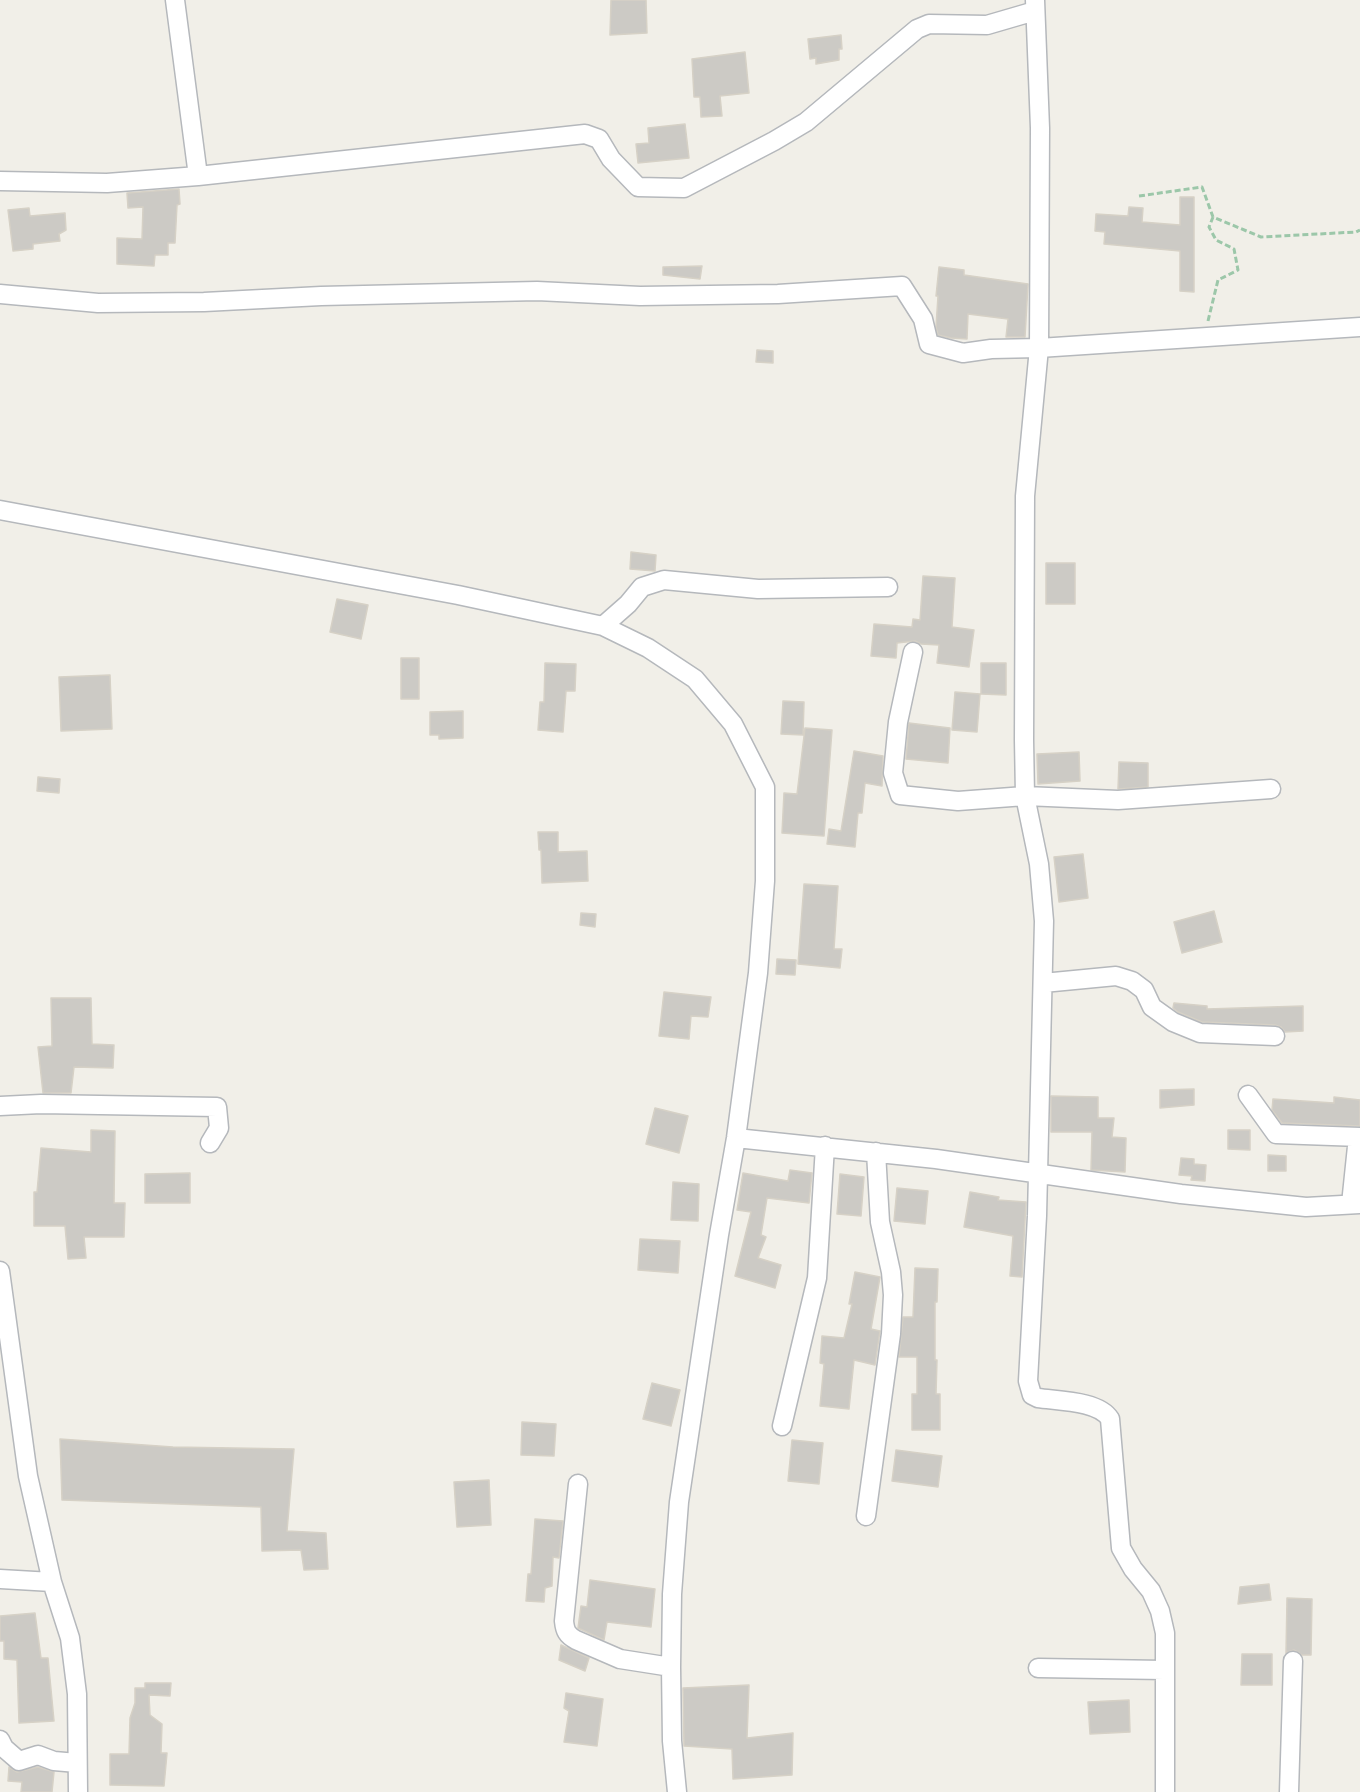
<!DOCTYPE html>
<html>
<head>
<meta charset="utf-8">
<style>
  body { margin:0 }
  canvas { display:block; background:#f1efe8 }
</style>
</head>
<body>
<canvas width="1360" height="1792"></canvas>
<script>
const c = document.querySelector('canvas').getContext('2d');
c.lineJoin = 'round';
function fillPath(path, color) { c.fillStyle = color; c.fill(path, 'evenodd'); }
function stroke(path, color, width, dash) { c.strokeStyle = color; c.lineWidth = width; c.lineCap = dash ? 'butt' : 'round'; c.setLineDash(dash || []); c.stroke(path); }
const building = new Path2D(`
  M 611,0 L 646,0 L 647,33 L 610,35 Z
  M 841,35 L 842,49 L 839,49 L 839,60 L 816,64 L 816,58 L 810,59 L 808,39 Z
  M 745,52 L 749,93 L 720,96 L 722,116 L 701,117 L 700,97 L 694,97 L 692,59 Z
  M 685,124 L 689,158 L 638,163 L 636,144 L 649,143 L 648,128 Z
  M 179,189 L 180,204 L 177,205 L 175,243 L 168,243 L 168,255 L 155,255 L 154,266 L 117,264 L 117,238 L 142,239 L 143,207 L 128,208 L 127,193 Z
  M 1180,197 L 1194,197 L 1194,292 L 1180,291 L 1180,251 L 1104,244 L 1105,232 L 1095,231 L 1096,214 L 1128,216 L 1129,207 L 1143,208 L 1142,222 L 1180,225 Z
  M 29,208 L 30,216 L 65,213 L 66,230 L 59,234 L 60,241 L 33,244 L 33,249 L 13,251 L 8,210 Z
  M 702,266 L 700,279 L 663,275 L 663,267 Z
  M 939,267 L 964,270 L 964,275 L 1028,284 L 1025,337 L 1006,337 L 1008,319 L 968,314 L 967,339 L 951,338 L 938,335 L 936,327 L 938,296 L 936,296 Z
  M 757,350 L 773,351 L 773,363 L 756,362 Z
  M 631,552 L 656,555 L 655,571 L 630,569 Z
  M 1046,563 L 1075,563 L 1075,604 L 1046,604 Z
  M 923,576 L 955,578 L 952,627 L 974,630 L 969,667 L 937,663 L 939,645 L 921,644 L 915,641 L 897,643 L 896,658 L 871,656 L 874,624 L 912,627 L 913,619 L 920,620 Z
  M 337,599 L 368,605 L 361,639 L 330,632 Z
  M 401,658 L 419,658 L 419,699 L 401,699 Z
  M 545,663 L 576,664 L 575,691 L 566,691 L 563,732 L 538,730 L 540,702 L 544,702 Z
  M 981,663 L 1006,663 L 1006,695 L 981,694 Z
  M 110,675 L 112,729 L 61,731 L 59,677 Z
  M 955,692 L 980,694 L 977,732 L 952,730 Z
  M 783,701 L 804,702 L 803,735 L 781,734 Z
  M 463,711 L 463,738 L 439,739 L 439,735 L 430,735 L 430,712 Z
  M 909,723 L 950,728 L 948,763 L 906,759 Z
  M 805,728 L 832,730 L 824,836 L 782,833 L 784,793 L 797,794 Z
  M 854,751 L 883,756 L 882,786 L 865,783 L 862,813 L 858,813 L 855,847 L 827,844 L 829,829 L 841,831 Z
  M 1079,752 L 1080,781 L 1038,784 L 1037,754 Z
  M 1119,762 L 1148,763 L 1148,787 L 1118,789 Z
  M 38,777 L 60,779 L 59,793 L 37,791 Z
  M 538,832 L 558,832 L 558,852 L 587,851 L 588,881 L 542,883 L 541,850 L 539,850 Z
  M 1083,854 L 1088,898 L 1059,902 L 1054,857 Z
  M 804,884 L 838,886 L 834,949 L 842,949 L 840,968 L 798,964 Z
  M 1214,911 L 1222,942 L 1182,953 L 1174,922 Z
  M 581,913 L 596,914 L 595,927 L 580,925 Z
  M 777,959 L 796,960 L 795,975 L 776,974 Z
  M 664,992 L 711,997 L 708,1017 L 691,1016 L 689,1039 L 659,1036 Z
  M 51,998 L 91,998 L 92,1044 L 114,1045 L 113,1068 L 74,1067 L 71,1093 L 43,1093 L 38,1047 L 52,1046 Z
  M 1174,1003 L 1207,1006 L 1207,1009 L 1303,1006 L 1303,1031 L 1285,1032 L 1281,1027 L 1275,1025 L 1202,1022 L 1178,1012 L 1173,1008 Z
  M 1194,1089 L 1194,1105 L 1160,1108 L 1160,1090 Z
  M 1051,1096 L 1098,1097 L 1098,1118 L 1114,1118 L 1112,1137 L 1126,1138 L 1125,1172 L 1091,1170 L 1092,1132 L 1051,1132 Z
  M 1334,1097 L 1360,1100 L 1360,1126 L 1282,1123 L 1272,1110 L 1273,1099 L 1334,1103 Z
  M 655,1108 L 688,1116 L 679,1153 L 646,1144 Z
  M 91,1130 L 115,1131 L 114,1203 L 125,1203 L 124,1237 L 84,1237 L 86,1258 L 68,1259 L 65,1226 L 34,1226 L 34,1192 L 37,1192 L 41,1148 L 91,1152 Z
  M 1228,1130 L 1250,1130 L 1250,1150 L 1228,1149 Z
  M 1268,1155 L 1286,1156 L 1286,1171 L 1268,1171 Z
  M 1181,1158 L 1194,1159 L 1194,1164 L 1206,1165 L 1205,1181 L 1191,1180 L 1192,1176 L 1179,1175 Z
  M 790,1170 L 812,1173 L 809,1203 L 767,1198 L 761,1235 L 766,1237 L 758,1258 L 781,1265 L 775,1288 L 735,1276 L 751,1212 L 737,1210 L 743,1173 L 788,1181 Z
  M 190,1173 L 190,1203 L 145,1203 L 145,1174 Z
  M 840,1174 L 864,1177 L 861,1216 L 837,1214 Z
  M 673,1182 L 699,1184 L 698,1221 L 671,1220 Z
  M 897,1188 L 928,1191 L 925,1224 L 894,1221 Z
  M 970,1192 L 999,1197 L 998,1200 L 1026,1202 L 1022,1277 L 1010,1276 L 1013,1236 L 964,1227 Z
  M 640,1239 L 680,1241 L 678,1273 L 638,1270 Z
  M 915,1268 L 938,1269 L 937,1302 L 935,1302 L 935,1360 L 937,1360 L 936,1394 L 940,1394 L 940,1430 L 912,1430 L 912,1394 L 917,1394 L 917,1357 L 899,1357 L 903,1317 L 913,1317 Z
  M 855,1272 L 880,1277 L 871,1329 L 880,1331 L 875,1365 L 854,1360 L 849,1409 L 820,1406 L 824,1364 L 820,1363 L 822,1336 L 844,1338 L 852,1304 L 849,1304 Z
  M 652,1383 L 680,1390 L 671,1426 L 643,1419 Z
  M 522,1422 L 556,1424 L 554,1456 L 521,1455 Z
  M 60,1439 L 173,1447 L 294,1449 L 287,1531 L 326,1533 L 328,1569 L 304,1570 L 301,1550 L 262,1551 L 261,1507 L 62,1500 Z
  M 792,1440 L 823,1443 L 819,1484 L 788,1481 Z
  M 896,1450 L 942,1456 L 938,1487 L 892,1481 Z
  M 489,1480 L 491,1525 L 457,1527 L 454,1482 Z
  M 535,1519 L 563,1521 L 559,1558 L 553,1557 L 552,1586 L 545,1588 L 544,1602 L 526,1601 L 528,1574 L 531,1574 Z
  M 590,1580 L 655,1589 L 651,1627 L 607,1622 L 604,1640 L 578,1628 L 581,1606 L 587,1607 Z
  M 1269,1584 L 1271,1600 L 1238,1604 L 1240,1587 Z
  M 1287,1598 L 1312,1599 L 1311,1655 L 1302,1655 L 1294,1650 L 1286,1653 Z
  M 35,1613 L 41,1658 L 48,1658 L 54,1721 L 19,1723 L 17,1660 L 4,1659 L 4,1641 L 0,1641 L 0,1616 Z
  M 561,1645 L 589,1658 L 585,1671 L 559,1660 Z
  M 1242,1654 L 1272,1654 L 1272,1685 L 1241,1685 Z
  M 145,1683 L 171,1683 L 170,1696 L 149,1695 L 150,1715 L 162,1724 L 161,1753 L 167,1753 L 164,1786 L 110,1785 L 110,1754 L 129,1754 L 130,1718 L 135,1703 L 135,1688 L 145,1688 Z
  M 749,1685 L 747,1738 L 793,1733 L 792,1775 L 733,1779 L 732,1749 L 684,1746 L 683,1688 Z
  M 566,1693 L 603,1699 L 597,1746 L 564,1742 L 569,1711 L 564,1708 Z
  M 1129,1700 L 1130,1732 L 1090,1734 L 1088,1702 Z
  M 9,1767 L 17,1772 L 38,1767 L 54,1772 L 52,1792 L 21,1792 L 22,1782 L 8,1781 Z`);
const path = new Path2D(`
  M 1139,196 L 1202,187 L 1213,217
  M 1208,321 L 1218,280 L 1238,270 L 1234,249 L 1216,240 L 1209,227 L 1213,217 L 1261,237 L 1356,232 L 1360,230`);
const minor = new Path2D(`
  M 175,0 L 198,176
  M 1035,0 L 1040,128 L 1039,348 L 1025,496 L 1024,740 L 1025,796 L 1039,864 L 1044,921 L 1037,1216 L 1028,1381 L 1032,1395 L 1038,1398 C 1059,1401 1099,1401 1110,1419 L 1121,1548 L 1133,1569 L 1151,1591 L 1160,1611 L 1165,1633 L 1165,1792
  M 0,181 L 107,183 L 198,176 L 585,134 L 599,139 L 611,159 L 638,187 L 684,188 L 774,141 L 806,122 L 917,29 L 929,24 L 987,25 L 1035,11
  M 0,294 L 98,303 L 204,302 L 321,296 L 537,291 L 640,296 L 778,294 L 902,286 L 923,319 L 929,344 L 963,353 L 991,349 L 1039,348 L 1360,327
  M 0,510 L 458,595 L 603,626 L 648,648 L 695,679 L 733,724 L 765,787 L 765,881 L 758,973 L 736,1138 L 719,1235 L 679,1502 L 672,1594 L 671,1667 L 672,1741 L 677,1792
  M 603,626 L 628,604 L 642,587 L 664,580 L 758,589 L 888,587
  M 913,652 L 898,722 L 893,773 L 900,795 L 958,801 L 1025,796 L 1118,800 L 1271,789
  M 1043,983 L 1116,976 L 1132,981 L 1144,990 L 1152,1007 L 1173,1022 L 1200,1033 L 1275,1036
  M 1248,1095 L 1276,1134 L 1360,1137
  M 0,1106 L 41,1104 L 217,1107 L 219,1128 L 210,1143
  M 736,1138 L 936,1159 L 1181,1194 L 1306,1207 L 1360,1204
  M 1351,1204 L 1358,1137
  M 0,1271 L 28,1476 L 52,1582 L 70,1638 L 77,1694 L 78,1792
  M 782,1426 L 817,1278 L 825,1146
  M 578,1484 L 564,1621 C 565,1631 567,1635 576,1640 L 620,1659 L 671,1667
  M 866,1516 L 891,1334 L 893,1295 L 891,1272 L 880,1222 L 876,1152
  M 0,1579 L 52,1582
  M 1038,1668 L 1164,1670
  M 0,1740 L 4,1748 L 19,1761 L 38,1755 L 54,1761 L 77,1763
  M 1289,1792 L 1293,1661`);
fillPath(building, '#cccac5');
stroke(building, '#d6d1c6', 1.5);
stroke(minor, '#b5b8bc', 21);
stroke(path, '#9cc7a9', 3, [6, 3]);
stroke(minor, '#fff', 18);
</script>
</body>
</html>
